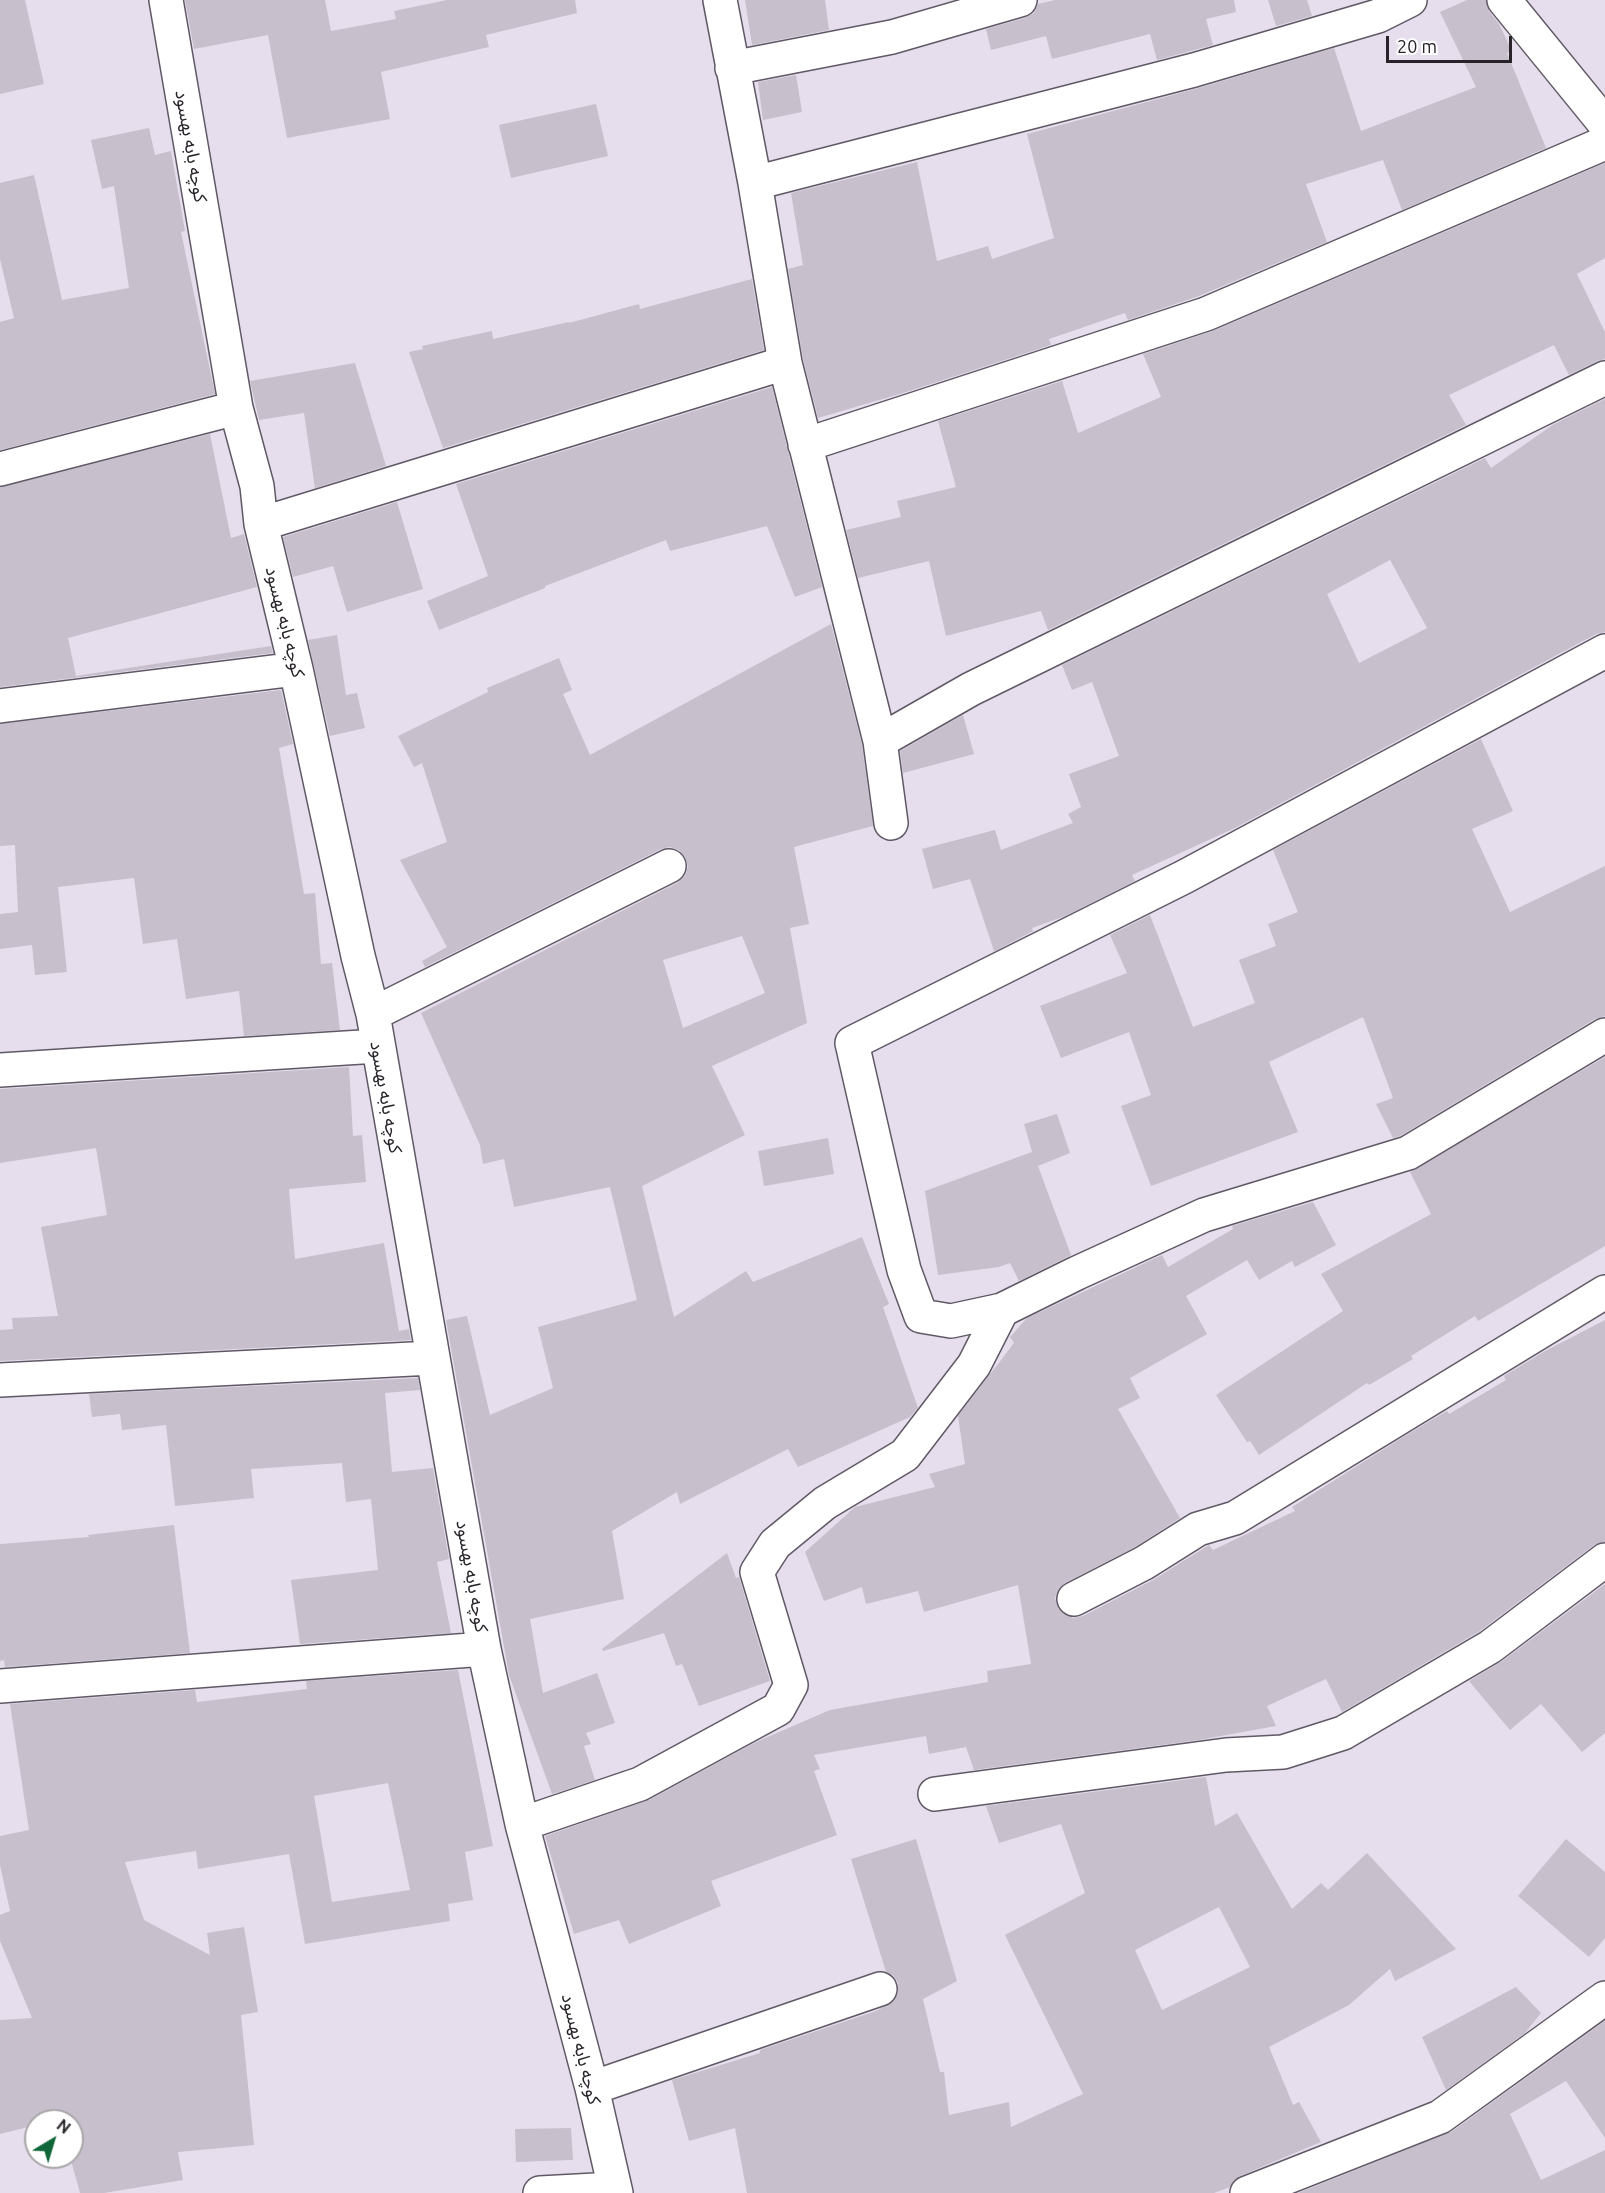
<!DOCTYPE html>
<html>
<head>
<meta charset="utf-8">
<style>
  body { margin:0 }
  #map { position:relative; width:1605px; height:2193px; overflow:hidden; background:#e6deec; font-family:Ubuntu,sans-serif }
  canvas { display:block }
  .north { position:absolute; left:24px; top:2109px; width:60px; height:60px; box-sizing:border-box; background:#fff; border:2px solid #a9a7a9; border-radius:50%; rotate:38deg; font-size:16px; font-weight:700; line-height:24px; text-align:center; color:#272329 }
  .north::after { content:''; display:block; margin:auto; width:21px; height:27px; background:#0f6638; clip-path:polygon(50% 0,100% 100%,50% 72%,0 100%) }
  .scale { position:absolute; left:1386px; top:36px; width:126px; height:27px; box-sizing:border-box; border:3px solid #272329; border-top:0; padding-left:8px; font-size:18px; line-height:21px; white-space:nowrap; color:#272329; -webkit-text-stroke:4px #fff; paint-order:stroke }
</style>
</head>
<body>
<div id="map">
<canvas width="1605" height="2193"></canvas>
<div class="north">N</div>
<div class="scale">20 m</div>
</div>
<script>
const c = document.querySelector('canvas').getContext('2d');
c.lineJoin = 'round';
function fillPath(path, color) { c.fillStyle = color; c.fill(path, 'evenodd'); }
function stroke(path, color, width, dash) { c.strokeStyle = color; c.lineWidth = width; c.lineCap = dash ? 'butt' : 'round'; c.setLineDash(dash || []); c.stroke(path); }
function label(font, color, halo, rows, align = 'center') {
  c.font = font + ' Ubuntu,"Noto Sans Arabic",sans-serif'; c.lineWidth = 4.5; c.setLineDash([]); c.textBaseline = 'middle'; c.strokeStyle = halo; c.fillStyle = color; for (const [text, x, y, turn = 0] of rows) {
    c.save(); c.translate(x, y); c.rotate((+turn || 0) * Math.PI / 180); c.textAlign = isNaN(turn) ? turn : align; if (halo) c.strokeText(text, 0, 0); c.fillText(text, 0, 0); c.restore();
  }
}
const building = new Path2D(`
  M 0,0 L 25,0 L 44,84 L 0,94 Z
  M 185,0 L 325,0 L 331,31 L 396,19 L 394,11 L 447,0 L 575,0 L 577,13 L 486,35 L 489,47 L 381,72 L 390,119 L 287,138 L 268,35 L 194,49 Z
  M 745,0 L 825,0 L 829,30 L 752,45 Z
  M 1055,0 L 1234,0 L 1236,12 L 1206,19 L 1213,45 L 1157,60 L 1150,34 L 1052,59 L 1046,36 L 991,50 L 986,29 L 1025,18 L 1034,13 L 1038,4 Z
  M 1268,0 L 1307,0 L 1312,16 L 1276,26 Z
  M 1467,0 L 1486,0 L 1489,11 L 1499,24 L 1512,51 L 1507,53 L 1546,148 L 1402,210 L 1383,160 L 1306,184 L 1327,242 L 1199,296 L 1128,320 L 1125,313 L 1049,339 L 1051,345 L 903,393 L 818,418 L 803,359 L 788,269 L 803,265 L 791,193 L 917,162 L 937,261 L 988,246 L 992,259 L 1054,238 L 1027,134 L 1199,88 L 1334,48 L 1361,131 L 1476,87 L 1440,12 Z
  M 796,75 L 802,112 L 763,120 L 758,82 Z
  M 596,104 L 608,156 L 511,178 L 499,125 Z
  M 149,128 L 155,155 L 171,151 L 185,231 L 181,232 L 215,394 L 0,450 L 0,322 L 14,318 L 0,259 L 0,183 L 34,175 L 62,300 L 129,288 L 114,186 L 102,189 L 91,140 Z
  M 1605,163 L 1605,258 L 1577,274 L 1605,332 L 1605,359 L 1597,361 L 1569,375 L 1554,345 L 1449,395 L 1466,425 L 1048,630 L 1041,611 L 946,636 L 929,561 L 858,578 L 846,530 L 901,517 L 897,501 L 956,487 L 938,421 L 1062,381 L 1078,433 L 1161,397 L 1143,354 L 1213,331 Z
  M 752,279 L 764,350 L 443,448 L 409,352 L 423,349 L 422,346 L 492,331 L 493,339 L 569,322 L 569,323 L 639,304 L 640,309 Z
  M 355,363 L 386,466 L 315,488 L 304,413 L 259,420 L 250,381 Z
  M 772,387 L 822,587 L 795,597 L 767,526 L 670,551 L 666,540 L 545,586 L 545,588 L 439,630 L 427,601 L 488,576 L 456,484 Z
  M 1605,399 L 1605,632 L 1596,634 L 1235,828 L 1132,875 L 1135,881 L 1065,916 L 1032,928 L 1033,931 L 997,950 L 994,951 L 970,879 L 933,889 L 922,849 L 995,830 L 1001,850 L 1073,823 L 1068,814 L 1081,807 L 1069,774 L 1119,756 L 1092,682 L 1072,690 L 1062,665 L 1485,458 L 1491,468 L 1554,424 ZM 1390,560 L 1427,628 L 1359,663 L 1327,594 Z
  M 210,434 L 231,538 L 244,534 L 257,587 L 68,638 L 76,676 L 271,646 L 273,653 L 0,687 L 0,487 Z
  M 397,502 L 423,589 L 347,612 L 333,566 L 293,577 L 283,537 Z
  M 831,624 L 862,745 L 873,826 L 794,847 L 809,924 L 790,928 L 807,1023 L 712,1066 L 745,1135 L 642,1186 L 674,1317 L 746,1271 L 753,1282 L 862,1237 L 889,1304 L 883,1307 L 918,1408 L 910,1417 L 798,1467 L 788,1449 L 680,1504 L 677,1492 L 612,1531 L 624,1599 L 530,1619 L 543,1693 L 597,1673 L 615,1723 L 586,1733 L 591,1744 L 584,1746 L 595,1780 L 552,1794 L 509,1675 L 446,1320 L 467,1316 L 490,1415 L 553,1388 L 538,1327 L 637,1300 L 610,1187 L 514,1207 L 504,1159 L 483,1164 L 480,1145 L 421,1013 L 677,883 L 685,876 L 688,867 L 685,857 L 679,850 L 670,847 L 661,849 L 425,967 L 422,961 L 447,947 L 400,860 L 447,842 L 422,763 L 414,767 L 398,736 L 488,692 L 487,688 L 559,658 L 572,690 L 563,694 L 590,755 ZM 742,936 L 765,993 L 683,1028 L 663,960 Z
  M 337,635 L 346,695 L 357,693 L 365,728 L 330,736 L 308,640 Z
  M 281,690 L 293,744 L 279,748 L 304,894 L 315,893 L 321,964 L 332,963 L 340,1030 L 244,1036 L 239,991 L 186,999 L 177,939 L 143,944 L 134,878 L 58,887 L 67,972 L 35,975 L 32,945 L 0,949 L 0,914 L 18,912 L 15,845 L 0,846 L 0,724 Z
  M 963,715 L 974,754 L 903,773 L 900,751 Z
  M 1481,739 L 1513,811 L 1472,829 L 1510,912 L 1605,866 L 1605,1016 L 1595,1019 L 1400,1136 L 1393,1138 L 1376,1104 L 1393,1098 L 1363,1017 L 1269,1062 L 1298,1132 L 1151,1186 L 1121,1106 L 1151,1095 L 1129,1032 L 1061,1058 L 1040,1006 L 1127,973 L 1110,935 L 1150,915 L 1193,1027 L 1255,1003 L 1239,960 L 1276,946 L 1268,924 L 1298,912 L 1273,850 Z
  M 1605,1057 L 1605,1246 L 1478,1321 L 1475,1316 L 1411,1356 L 1413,1359 L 1369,1385 L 1367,1383 L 1259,1455 L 1250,1441 L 1247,1442 L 1216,1395 L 1343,1311 L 1321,1274 L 1431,1214 L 1410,1172 Z
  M 349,1067 L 353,1136 L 362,1135 L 366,1182 L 289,1189 L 295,1259 L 384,1243 L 399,1331 L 409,1329 L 411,1340 L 0,1361 L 0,1330 L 13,1329 L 12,1318 L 58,1316 L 41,1227 L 107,1215 L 96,1148 L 0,1163 L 0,1089 Z
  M 1057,1114 L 1070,1153 L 1038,1166 L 1071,1255 L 1019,1281 L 1010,1263 L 999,1267 L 938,1275 L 925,1191 L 1032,1152 L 1033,1155 L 1024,1124 Z
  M 828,1138 L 834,1174 L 764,1186 L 758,1151 Z
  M 1313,1202 L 1336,1245 L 1295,1267 L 1292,1261 L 1259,1280 L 1247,1260 L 1186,1296 L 1207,1334 L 1130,1378 L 1140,1398 L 1118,1409 L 1180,1518 L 1135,1547 L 1065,1583 L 1059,1588 L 1055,1598 L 1058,1608 L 1063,1614 L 1073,1618 L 1083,1616 L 1153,1580 L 1209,1545 L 1213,1550 L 1295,1511 L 1292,1507 L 1403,1437 L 1447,1411 L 1449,1414 L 1506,1380 L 1504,1376 L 1545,1351 L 1605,1320 L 1605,1542 L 1594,1545 L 1480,1631 L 1342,1712 L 1326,1679 L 1267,1706 L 1276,1726 L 1199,1740 L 974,1770 L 966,1747 L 929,1754 L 926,1736 L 814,1755 L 820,1769 L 814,1771 L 837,1835 L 711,1881 L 721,1906 L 629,1944 L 619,1920 L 574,1934 L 545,1836 L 649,1800 L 756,1742 L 830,1710 L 988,1682 L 987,1671 L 1031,1664 L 1018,1585 L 924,1612 L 918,1591 L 866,1604 L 862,1587 L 824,1601 L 805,1552 L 855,1507 L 935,1487 L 929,1474 L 965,1464 L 958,1416 L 1014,1343 L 1010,1337 L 1027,1318 L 1162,1255 L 1168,1267 L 1233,1229 L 1232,1226 Z
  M 418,1378 L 420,1390 L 385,1393 L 392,1472 L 433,1468 L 449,1559 L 437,1562 L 451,1633 L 300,1644 L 291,1580 L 378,1570 L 371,1499 L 346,1502 L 342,1463 L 251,1469 L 254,1498 L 175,1506 L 166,1425 L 122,1430 L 120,1414 L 92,1417 L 89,1394 Z
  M 174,1525 L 190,1653 L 5,1667 L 4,1660 L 0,1661 L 0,1544 L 89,1537 L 88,1535 Z
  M 727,1553 L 736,1578 L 739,1577 L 770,1681 L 699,1706 L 682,1664 L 676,1666 L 664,1633 L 603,1651 L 602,1649 Z
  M 1605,1584 L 1605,1733 L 1582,1752 L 1541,1704 L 1510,1730 L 1469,1681 L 1501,1662 Z
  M 458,1670 L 493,1846 L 465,1852 L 473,1900 L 448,1904 L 450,1921 L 305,1944 L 289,1854 L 198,1869 L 196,1851 L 125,1862 L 144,1920 L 210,1955 L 207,1933 L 244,1927 L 258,2012 L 241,2015 L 254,2145 L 178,2152 L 183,2180 L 104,2193 L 80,2193 L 70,2157 L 72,2157 L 72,2121 L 61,2121 L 61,2119 L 36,2121 L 36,2125 L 0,2134 L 0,2020 L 32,2018 L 0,1941 L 0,1915 L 10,1911 L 0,1865 L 0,1836 L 29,1830 L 10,1704 L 195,1690 L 197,1702 L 307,1689 L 306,1681 ZM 388,1783 L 410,1890 L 332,1902 L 314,1796 Z
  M 1206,1777 L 1215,1826 L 1237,1813 L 1292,1909 L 1321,1883 L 1328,1890 L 1367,1853 L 1456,1949 L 1395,1981 L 1390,1969 L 1349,2005 L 1269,2047 L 1293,2105 L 1299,2102 L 1321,2142 L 1240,2176 L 1233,2181 L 1230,2187 L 1214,2193 L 747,2193 L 735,2128 L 689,2141 L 672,2080 L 760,2053 L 760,2050 L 876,2011 L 894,2001 L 898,1992 L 898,1983 L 893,1975 L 886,1972 L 851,1859 L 916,1839 L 957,1981 L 923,1999 L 940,2072 L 944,2072 L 949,2115 L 1009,2102 L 1011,2127 L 1083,2094 L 1005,1935 L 1085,1893 L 1061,1824 L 999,1843 L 986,1806 ZM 1219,1907 L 1250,1967 L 1162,2010 L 1135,1950 Z
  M 1566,1839 L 1605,1872 L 1605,1938 L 1589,1957 L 1518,1896 Z
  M 1516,1987 L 1541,2013 L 1525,2033 L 1446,2090 L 1422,2037 Z
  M 1605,2021 L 1605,2138 L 1566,2081 L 1510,2114 L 1541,2180 L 1605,2150 L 1605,2193 L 1298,2193 L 1451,2132 Z
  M 571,2128 L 573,2160 L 516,2162 L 515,2129 Z`);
const minor = new Path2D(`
  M 166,0 L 236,408 L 257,486 L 261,524 L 296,669 L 358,956 L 373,1014 L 484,1649 L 522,1824 L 592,2088 L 616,2193
  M 720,0 L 755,183 L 785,363 L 880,741 L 891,823
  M 1504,0 L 1605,124
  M 732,68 L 892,37 L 1020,0
  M 755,183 L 1194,70 L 1378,16 L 1410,0
  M 805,445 L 1206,314 L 1605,143
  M 0,469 L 236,408
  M 261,524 L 785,363
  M 1605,651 L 1184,877 L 852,1043 L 904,1270 L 921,1316 L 951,1321 L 1002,1310 L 1077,1273 L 1204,1215 L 1408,1153 L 1605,1035
  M 0,706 L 296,669
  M 880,741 L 971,689 L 1605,378
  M 373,1014 L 669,866
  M 0,1070 L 377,1046
  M 0,1380 L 432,1358
  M 1074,1599 L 1144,1563 L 1198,1529 L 1235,1518 L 1605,1292
  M 0,1686 L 484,1649
  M 935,1794 L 1226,1755 L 1283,1752 L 1343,1733 L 1490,1647 L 1605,1560
  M 522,1824 L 640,1784 L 778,1709 L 791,1685 L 757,1572 L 775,1544 L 825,1503 L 905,1455 L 974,1365 L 1002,1310
  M 592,2088 L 880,1989
  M 540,2193 L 614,2189
  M 1247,2193 L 1440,2117 L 1605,1998`);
const streetNames = [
  ["کوچه بابه بهسود",191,146,80],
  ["کوچه بابه بهسود",285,622,76],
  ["کوچه بابه بهسود",386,1097,80],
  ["کوچه بابه بهسود",472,1576,80],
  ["کوچه بابه بهسود",581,2049,76]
];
fillPath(building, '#c7bfcc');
stroke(minor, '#605965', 36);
stroke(minor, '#fff', 33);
label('18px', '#272329', '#fff', streetNames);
</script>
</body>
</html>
